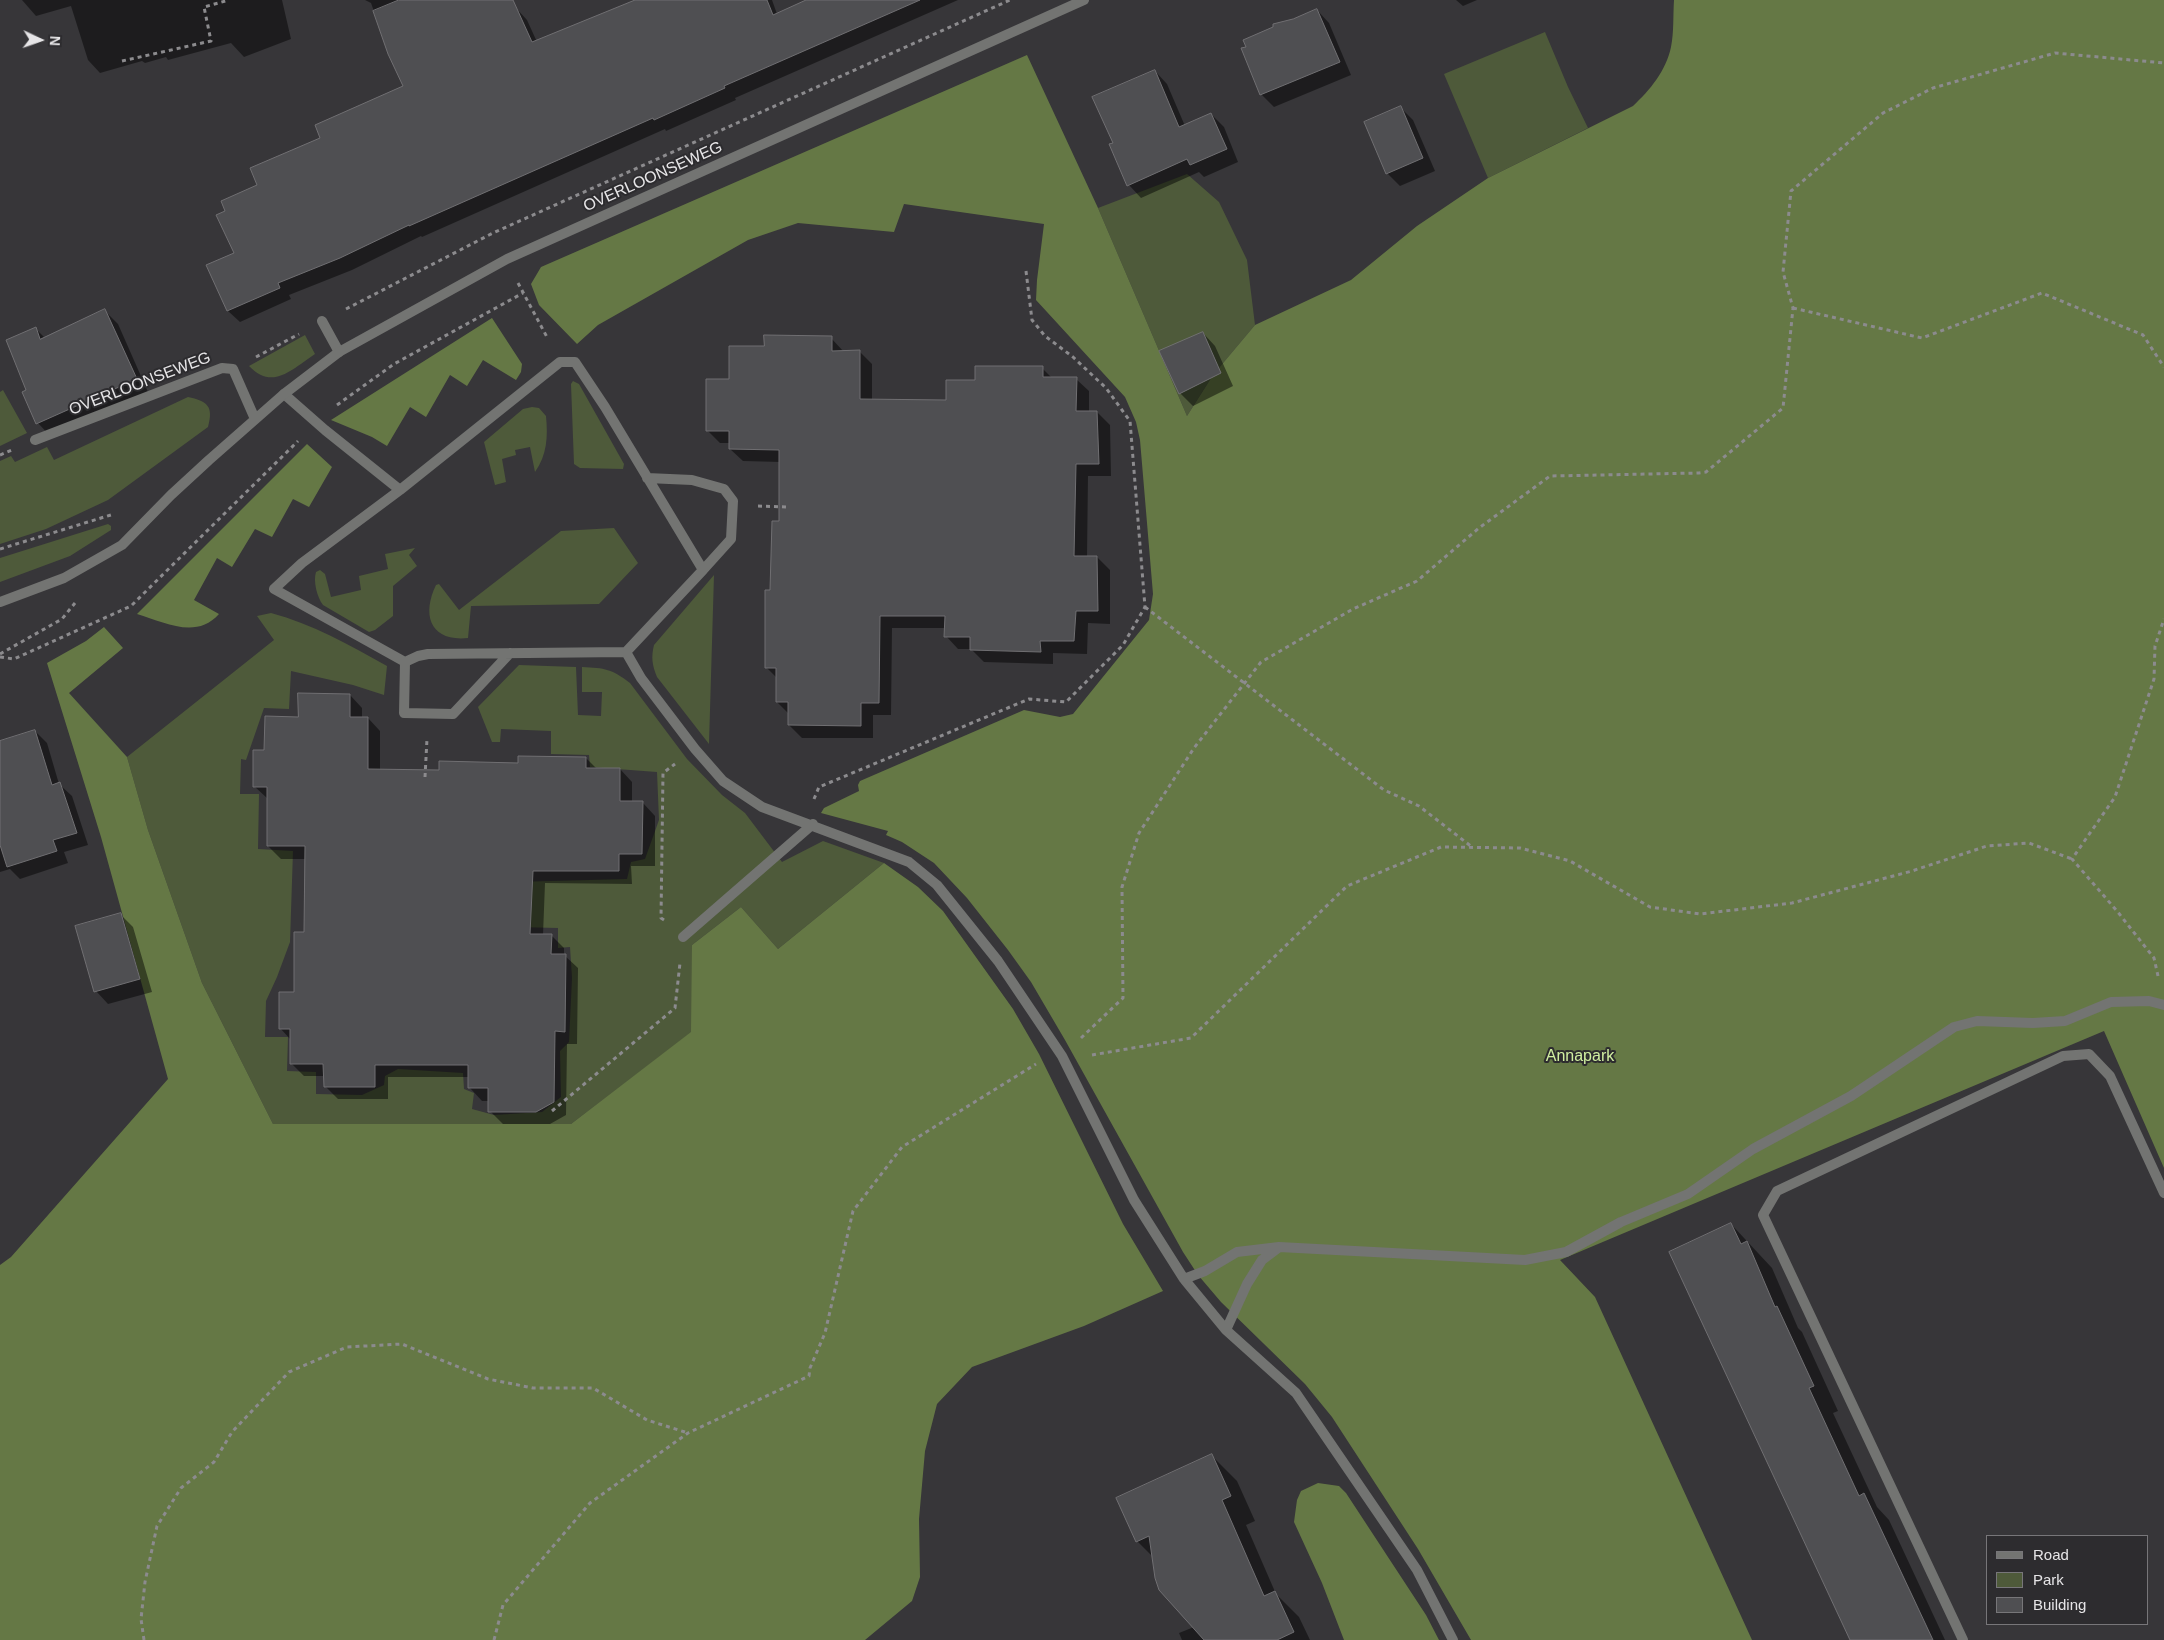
<!DOCTYPE html>
<html>
<head>
<meta charset="utf-8">
<style>
  body { margin:0 }
  #map { position:relative; width:2164px; height:1640px; overflow:hidden; background:#373639; font-family:Helvetica,sans-serif }
  canvas { display:block }
  .legend { position:absolute; left:1986px; top:1535px; width:162px; height:90px; box-sizing:border-box; background:#2d2c2f; border:1px solid #777679; margin:0; padding:6px 9px; list-style:none; font-size:15px; color:#e6e5e7 }
  .legend li { display:flex; align-items:center; gap:10px; height:25px }
  .legend b { width:25px; border:1px solid #777679 }
  .north { position:absolute; left:15px; top:15px; width:50px; height:50px; -webkit-text-stroke:4px #2d2c2f; paint-order:stroke; rotate:93deg; font-size:14px; font-weight:700; line-height:20px; text-align:center; color:#e6e5e7 }
  .north::after { content:''; display:block; margin:auto; width:18px; height:22px; background:#e6e5e7; clip-path:polygon(50% 0,100% 100%,50% 72%,0 100%) }
</style>
</head>
<body>
<div id="map">
<canvas width="2164" height="1640"></canvas>
<ul class="legend">
<li><b style="height:6px;background:#737472"></b>Road</li>
<li><b style="height:14px;background:#4e5a3a"></b>Park</li>
<li><b style="height:14px;background:#4f4f52"></b>Building</li>
</ul>
<div class="north">N</div>
</div>
<script>
const c = document.querySelector('canvas').getContext('2d');
c.lineJoin = 'round';
function fillPath(path, color) { c.fillStyle = color; c.fill(path, 'evenodd'); }
function stroke(path, color, width, dash) { c.strokeStyle = color; c.lineWidth = width; c.lineCap = dash ? 'butt' : 'round'; c.setLineDash(dash || []); c.stroke(path); }
function label(font, color, halo, rows, align = 'center') {
  c.font = font + ' Helvetica,sans-serif'; c.lineWidth = 4; c.setLineDash([]); c.textBaseline = 'middle'; c.strokeStyle = halo; c.fillStyle = color; for (const [text, x, y, turn = 0] of rows) {
    c.save(); c.translate(x, y); c.rotate((+turn || 0) * Math.PI / 180); c.textAlign = isNaN(turn) ? turn : align; if (halo) c.strokeText(text, 0, 0); c.fillText(text, 0, 0); c.restore();
  }
}
const green = new Path2D(`
  M 1545,32 L 1568,87 L 1588,128 L 1488,178 L 1444,74 Z
  M 1187,174 L 1219,202 L 1247,260 L 1255,325 L 1213,375 L 1187,416 L 1098,208 Z
  M 305,335 L 315,354 C 292,369 273,391 249,366 Z
  M 573,381 L 579,384 L 624,464 L 623,469 L 580,468 L 574,464 L 571,384 Z
  M 3,390 L 27,433 L 0,446 L 0,392 Z
  M 188,397 C 207,401 214,406 208,427 L 108,500 L 46,529 L 0,544 L 0,461 L 11,456 L 15,462 L 47,447 L 54,460 Z
  M 532,407 L 539,408 L 546,416 C 548,437 547,455 535,472 L 530,447 L 515,450 L 516,455 L 502,459 L 506,482 L 495,485 L 484,442 L 523,409 Z
  M 108,524 L 111,526 L 111,530 L 70,556 L 0,582 L 0,558 Z
  M 614,528 L 638,563 L 599,604 L 471,606 L 468,638 C 431,642 421,616 436,585 L 439,584 L 459,610 L 561,531 Z
  M 415,548 L 409,555 L 417,566 L 393,586 L 393,616 L 375,630 L 369,632 L 323,605 C 317,597 313,581 316,572 L 320,570 L 325,574 L 331,597 L 361,590 L 359,576 L 388,569 L 385,554 Z
  M 714,575 L 709,744 L 657,677 C 652,665 651,657 654,645 Z
  M 271,613 C 312,624 350,645 387,666 L 384,695 L 353,685 L 291,671 L 289,709 L 264,708 L 246,760 L 241,759 L 240,794 L 259,794 L 258,849 L 293,851 L 290,942 L 277,977 L 266,1001 L 265,1037 L 288,1037 L 287,1071 L 316,1072 L 316,1094 L 362,1095 L 384,1085 L 385,1076 L 398,1069 L 463,1073 L 464,1089 L 474,1093 L 472,1109 L 494,1115 L 542,1112 L 561,1097 L 560,1051 L 569,1042 L 572,978 L 570,947 L 558,948 L 558,928 L 516,927 L 514,882 L 627,879 L 631,862 L 645,859 L 659,820 L 657,772 L 590,767 L 589,755 L 551,754 L 551,731 L 501,729 L 500,742 L 492,742 L 478,707 L 519,665 L 576,667 L 578,715 L 601,716 L 602,692 L 582,692 L 582,667 C 605,668 612,669 630,683 L 687,759 L 722,795 L 745,813 L 782,862 L 823,841 L 884,863 L 778,949 L 741,907 L 692,945 L 692,1032 L 571,1124 L 273,1124 L 202,983 L 148,830 L 127,757 L 274,640 L 257,616 Z`);
const forest = new Path2D(`
  M 1674,0 L 2164,0 L 2164,1168 L 2104,1031 L 1560,1260 L 1595,1297 L 1752,1640 L 1471,1640 L 1418,1549 L 1332,1417 L 1305,1384 L 1221,1302 L 1198,1275 L 1183,1252 L 1065,1040 L 1031,982 L 1008,950 L 967,898 L 934,863 L 902,842 L 886,835 L 888,831 L 821,813 L 824,808 L 859,791 L 858,785 L 860,781 L 1024,710 L 1060,717 L 1073,714 L 1149,620 L 1153,594 L 1140,440 L 1136,422 L 1125,397 L 1036,300 L 1037,280 L 1044,224 L 904,204 L 894,232 L 798,223 L 748,240 L 598,325 L 577,344 L 539,305 L 531,284 L 541,267 L 1027,55 L 1098,208 L 1187,416 L 1213,375 L 1255,325 L 1351,280 L 1417,226 L 1488,178 L 1633,106 C 1650,90 1666,71 1671,47 C 1674,33 1673,15 1674,0 Z
  M 492,318 L 522,364 L 521,372 L 516,380 L 483,360 L 467,386 L 450,375 L 426,417 L 410,407 L 387,446 L 372,437 L 331,420 Z
  M 307,444 L 332,467 L 309,507 L 293,499 L 272,537 L 255,529 L 232,567 L 217,558 L 194,600 L 219,614 C 196,640 164,622 137,614 Z
  M 104,627 L 123,648 L 69,693 L 127,757 L 148,830 L 202,983 L 273,1124 L 571,1124 L 691,1032 L 692,945 L 741,907 L 778,949 L 884,863 L 918,887 L 943,911 L 1013,1009 L 1039,1054 L 1123,1224 L 1163,1291 L 1084,1326 L 972,1367 L 937,1404 L 925,1451 L 919,1519 L 920,1577 L 912,1601 L 865,1640 L 0,1640 L 0,1265 L 11,1257 L 168,1079 L 101,837 L 47,663 L 86,641 Z
  M 1318,1483 L 1339,1486 L 1346,1493 L 1426,1615 L 1439,1640 L 1344,1640 L 1322,1583 L 1294,1522 L 1297,1500 L 1301,1491 Z`);
const shadow = new Path2D(`
  M 22,0 L 282,0 L 291,39 L 244,57 L 231,43 L 168,60 L 166,57 L 145,63 L 142,61 L 100,73 L 88,60 L 71,6 L 36,16 Z
  M 365,0 L 495,0 L 516,8 L 527,20 L 537,42 L 638,0 L 772,0 L 777,14 L 809,0 L 958,0 L 735,98 L 736,100 L 666,131 L 665,129 L 422,237 L 421,236 L 352,270 L 289,295 L 291,299 L 240,322 L 228,311 L 207,266 L 235,253 L 227,212 L 322,139 L 404,86 L 389,54 L 371,3 Z
  M 1456,0 L 1477,0 L 1463,6 Z
  M 1317,10 L 1329,23 L 1351,75 L 1274,107 L 1261,94 L 1248,47 L 1294,20 Z
  M 1155,71 L 1167,84 L 1185,126 L 1211,114 L 1224,127 L 1238,162 L 1204,177 L 1199,172 L 1141,198 L 1129,185 Z
  M 1401,108 L 1413,120 L 1435,171 L 1400,186 L 1387,173 Z
  M 105,311 L 118,324 L 148,392 L 50,436 L 38,423 L 23,392 L 28,390 L 35,328 L 45,338 Z
  M 1203,333 L 1215,346 L 1233,386 L 1193,406 L 1180,393 Z
  M 831,338 L 844,352 L 860,352 L 872,364 L 872,400 L 947,401 L 976,381 L 1042,368 L 1053,379 L 1076,379 L 1089,391 L 1089,412 L 1097,412 L 1110,425 L 1111,476 L 1088,476 L 1087,557 L 1097,557 L 1110,570 L 1110,624 L 1088,623 L 1087,654 L 1053,653 L 1053,664 L 984,662 L 971,649 L 958,649 L 946,636 L 946,628 L 892,628 L 891,715 L 873,715 L 873,738 L 802,738 L 789,725 L 789,714 L 777,702 L 777,678 L 766,667 L 771,591 L 780,523 L 781,462 L 743,461 L 730,449 L 730,443 L 720,443 L 707,430 L 730,380 L 765,347 Z
  M 350,695 L 362,708 L 362,718 L 368,718 L 380,731 L 380,770 L 440,772 L 586,758 L 597,769 L 620,769 L 632,782 L 632,803 L 643,803 L 655,816 L 655,866 L 631,866 L 632,884 L 545,883 L 543,935 L 551,935 L 564,948 L 564,955 L 578,968 L 577,1044 L 567,1044 L 566,1115 L 550,1124 L 503,1124 L 490,1111 L 490,1101 L 482,1101 L 470,1088 L 470,1077 L 388,1077 L 388,1099 L 338,1099 L 325,1086 L 325,1076 L 304,1076 L 291,1063 L 291,1040 L 280,1028 L 295,993 L 305,934 L 306,859 L 281,859 L 268,846 L 268,799 L 254,786 L 265,752 L 299,718 Z
  M 35,731 L 47,743 L 59,784 L 72,796 L 88,845 L 64,852 L 68,863 L 20,879 L 10,869 L 0,872 L 0,742 Z
  M 120,914 L 133,927 L 152,992 L 108,1004 L 96,991 Z
  M 1731,1224 L 1772,1268 L 1798,1328 L 1802,1332 L 1838,1411 L 1833,1413 L 1877,1507 L 1889,1520 L 1945,1640 L 1851,1640 Z
  M 1212,1456 L 1237,1481 L 1255,1521 L 1246,1525 L 1276,1594 L 1299,1617 L 1310,1640 L 1182,1640 L 1179,1633 L 1194,1627 L 1153,1557 L 1137,1541 Z`);
const building = new Path2D(`
  M 399,0 L 513,0 L 532,42 L 635,0 L 767,0 L 773,15 L 806,0 L 920,0 L 724,86 L 725,88 L 654,120 L 653,118 L 409,226 L 409,225 L 340,258 L 278,283 L 280,288 L 227,311 L 206,265 L 234,253 L 216,215 L 225,211 L 221,201 L 257,185 L 250,168 L 320,138 L 315,125 L 403,86 L 388,54 L 373,11 Z
  M 1317,9 L 1340,62 L 1260,95 L 1241,48 L 1246,47 L 1243,40 L 1273,27 L 1273,24 L 1293,19 Z
  M 1155,70 L 1179,127 L 1211,113 L 1227,149 L 1190,165 L 1187,159 L 1127,186 L 1109,144 L 1113,143 L 1092,97 Z
  M 1401,106 L 1423,158 L 1386,174 L 1364,122 Z
  M 105,309 L 137,379 L 36,424 L 22,392 L 26,390 L 6,340 L 36,327 L 40,339 Z
  M 1203,332 L 1221,373 L 1179,394 L 1159,351 Z
  M 764,335 L 832,336 L 832,351 L 860,350 L 860,399 L 946,400 L 946,380 L 975,380 L 975,366 L 1043,366 L 1043,377 L 1077,377 L 1076,411 L 1097,411 L 1099,464 L 1076,464 L 1074,556 L 1097,556 L 1098,611 L 1076,611 L 1074,641 L 1040,641 L 1041,652 L 970,650 L 970,637 L 944,637 L 945,616 L 880,616 L 879,703 L 861,703 L 861,726 L 788,725 L 788,702 L 776,702 L 776,668 L 765,668 L 765,590 L 770,590 L 772,521 L 779,521 L 779,450 L 729,449 L 729,431 L 706,431 L 706,379 L 729,379 L 729,346 L 764,346 Z
  M 298,693 L 350,694 L 350,717 L 368,717 L 368,769 L 439,770 L 439,761 L 518,763 L 518,756 L 586,757 L 586,768 L 620,768 L 620,801 L 643,801 L 642,854 L 619,854 L 619,871 L 533,871 L 530,934 L 552,934 L 551,954 L 566,954 L 565,1032 L 555,1031 L 554,1102 L 536,1112 L 488,1112 L 488,1088 L 468,1088 L 468,1065 L 375,1065 L 375,1087 L 324,1087 L 323,1064 L 290,1064 L 290,1029 L 279,1029 L 279,992 L 294,992 L 294,932 L 304,932 L 305,846 L 267,846 L 267,787 L 253,787 L 253,750 L 264,750 L 265,716 L 298,717 Z
  M 35,730 L 52,785 L 60,782 L 77,833 L 53,840 L 57,851 L 7,867 L 0,845 L 0,741 Z
  M 121,913 L 140,979 L 94,992 L 75,926 Z
  M 1731,1223 L 1741,1244 L 1747,1241 L 1775,1307 L 1777,1306 L 1814,1386 L 1809,1388 L 1859,1496 L 1864,1493 L 1933,1640 L 1850,1640 L 1669,1252 Z
  M 1212,1454 L 1231,1496 L 1222,1500 L 1264,1596 L 1275,1591 L 1294,1632 L 1277,1640 L 1204,1640 L 1159,1590 L 1155,1578 L 1149,1536 L 1136,1542 L 1116,1498 Z`);
const path = new Path2D(`
  M 122,61 L 211,41 L 204,7 L 229,0
  M 518,283 L 548,339
  M 1793,308 L 1922,338 L 2042,293 L 2143,335 L 2164,367
  M 346,309 L 493,233 L 1010,0
  M 256,357 L 299,334
  M 337,405 L 394,364 L 523,293
  M 0,455 L 12,450
  M 758,506 L 788,507
  M 0,549 L 114,514
  M 1145,607 L 1384,790 L 1419,806 L 1472,847
  M 0,654 L 62,619 L 75,603
  M 0,657 L 14,659 L 131,606 L 298,441
  M 425,777 L 427,739
  M 814,799 L 819,787 L 1029,699 L 1066,702 L 1123,645 L 1145,607 L 1130,421 L 1106,388 L 1073,357 L 1045,336 L 1032,320 L 1026,271
  M 664,920 L 661,918 L 663,773 L 675,764
  M 2158,976 L 2154,958 L 2117,911 L 2072,859 L 2115,797 L 2154,679 L 2155,646 L 2164,619
  M 1081,1038 L 1123,998 L 1122,887 L 1139,833 L 1194,748 L 1261,662 L 1353,609 L 1417,581 L 1479,528 L 1550,476 L 1699,473 L 1706,472 L 1783,408 L 1793,308 L 1783,272 L 1791,191 L 1883,113 L 1933,88 L 2055,53 L 2164,63
  M 1092,1055 L 1191,1038 L 1347,886 L 1441,847 L 1520,848 L 1570,861 L 1650,907 L 1700,914 L 1792,903 L 1912,871 L 1987,846 L 2029,843 L 2072,859
  M 552,1111 L 675,1008 L 680,963
  M 144,1640 L 141,1619 L 145,1582 L 157,1526 L 181,1488 L 214,1462 L 232,1432 L 289,1372 L 347,1347 L 402,1344 L 488,1379 L 533,1388 L 593,1388 L 647,1420 L 688,1433
  M 494,1640 L 503,1605 L 590,1503 L 688,1433 L 809,1376 L 810,1368 L 825,1333 L 853,1211 L 902,1147 L 1036,1064`);
const lane = new Path2D(`
  M 322,321 L 339,352
  M 560,362 L 575,362 L 605,407 L 703,570 L 626,652 L 428,654 L 418,656 L 405,662 L 274,589 L 302,563 L 400,490 Z
  M 284,394 L 325,430 L 400,490
  M 647,478 L 692,480 L 724,489 L 733,501 L 731,539 L 703,570
  M 626,652 L 641,678 L 695,749 L 723,781 L 762,807 L 909,862 L 937,885 L 998,961 L 1062,1056 L 1134,1200 L 1184,1279 L 1226,1330 L 1296,1393 L 1417,1570 L 1453,1640
  M 405,662 L 404,713 L 453,714 L 510,653
  M 683,937 L 813,824
  M 1184,1279 L 1205,1271 L 1237,1252 L 1279,1247 L 1525,1260 L 1566,1252 L 1621,1222 L 1688,1194 L 1753,1149 L 1851,1096 L 1954,1027 L 1977,1021 L 2033,1023 L 2065,1021 L 2111,1002 L 2149,1001 L 2164,1005
  M 1226,1330 L 1247,1284 L 1262,1260 L 1278,1248
  M 1963,1640 L 1763,1215 L 1777,1191 L 2063,1056 L 2089,1054 L 2110,1076 L 2164,1193`);
const street = new Path2D(`
  M 35,440 L 222,368 L 233,369 L 255,419
  M 0,602 L 64,578 L 122,545 L 171,495 L 209,460 L 284,394 L 339,352 L 507,259 L 1084,0`);
const streetNames = [
  ["OVERLOONSEWEG",653,177,-24],
  ["OVERLOONSEWEG",140,384,-21]
];
const parkNames = [
  ["Annapark",1580,1057]
];
fillPath(green, '#4e5a3a');
fillPath(forest, '#657845');
fillPath(shadow, '#0007');
fillPath(building, '#4f4f52');
stroke(building, '#706f72', 1);
stroke(path, '#8c8b8e', 3, [4, 4]);
stroke(lane, '#737472', 10);
stroke(street, '#737472', 10);
label('16px', '#e6e5e7', '#2d2c2f', streetNames);
label('16px', '#d0eea0', '#2d2c2f', parkNames);
</script>
</body>
</html>
